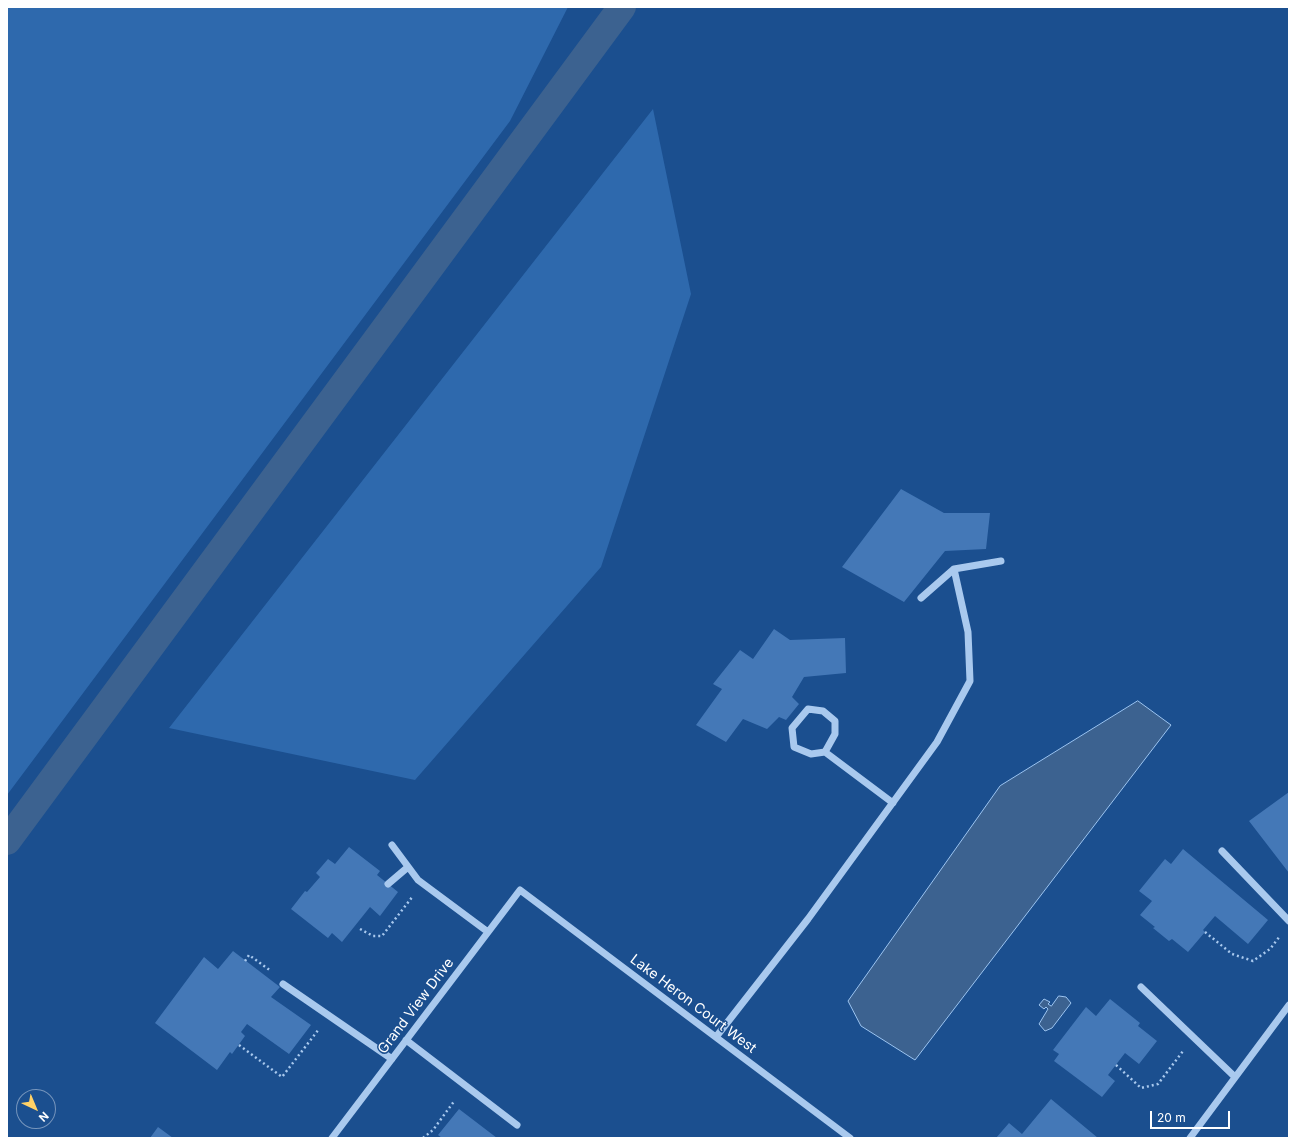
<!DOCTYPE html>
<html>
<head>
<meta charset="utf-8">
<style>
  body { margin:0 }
  #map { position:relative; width:1296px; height:1145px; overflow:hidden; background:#1b4f8f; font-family:Inter,sans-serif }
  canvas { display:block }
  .frame { position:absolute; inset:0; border:8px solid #fff; pointer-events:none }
  .north { position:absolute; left:16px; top:1089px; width:40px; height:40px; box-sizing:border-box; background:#1b4f8f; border:1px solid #7695bc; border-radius:50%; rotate:136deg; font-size:11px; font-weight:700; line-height:16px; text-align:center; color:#fff }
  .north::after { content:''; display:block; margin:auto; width:14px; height:18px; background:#ffd166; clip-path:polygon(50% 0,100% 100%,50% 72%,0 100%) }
  .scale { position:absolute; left:1150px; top:1111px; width:80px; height:18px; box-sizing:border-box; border:2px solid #fff; border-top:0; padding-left:5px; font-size:12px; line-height:14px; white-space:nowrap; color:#fff; -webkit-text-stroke:3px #1b4f8f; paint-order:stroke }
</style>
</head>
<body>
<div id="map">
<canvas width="1296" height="1145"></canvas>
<div class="frame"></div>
<div class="north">N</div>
<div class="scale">20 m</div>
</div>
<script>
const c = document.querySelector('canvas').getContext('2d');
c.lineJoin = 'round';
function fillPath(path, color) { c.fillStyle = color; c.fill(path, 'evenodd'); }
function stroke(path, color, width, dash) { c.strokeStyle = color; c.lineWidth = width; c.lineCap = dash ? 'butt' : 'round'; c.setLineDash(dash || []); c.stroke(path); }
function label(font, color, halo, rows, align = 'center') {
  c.font = font + ' Inter,sans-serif'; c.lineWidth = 3; c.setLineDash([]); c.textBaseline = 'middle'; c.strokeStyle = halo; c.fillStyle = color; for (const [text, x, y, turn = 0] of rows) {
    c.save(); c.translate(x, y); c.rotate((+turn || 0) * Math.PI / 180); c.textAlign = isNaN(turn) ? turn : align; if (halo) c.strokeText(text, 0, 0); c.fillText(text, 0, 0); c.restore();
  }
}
const green = new Path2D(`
  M 7,7 L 568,7 L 510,121 L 7,795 Z
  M 653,109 L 691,294 L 601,567 L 415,780 L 169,728 Z`);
const water = new Path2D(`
  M 1138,701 L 1171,725 L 915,1060 L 861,1026 L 848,1001 L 1000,786 Z
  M 1059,996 L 1066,997 L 1071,1003 L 1052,1028 L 1045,1031 L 1039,1024 L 1048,1009 L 1046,1007 L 1044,1009 L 1039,1005 L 1044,999 L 1050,1002 L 1048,1004 L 1051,1006 Z`);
const canal = new Path2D(`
  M 7,841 L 622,7`);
const building = new Path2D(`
  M 901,489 L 944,513 L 990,513 L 986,549 L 945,551 L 904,602 L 842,567 Z
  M 774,629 L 790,640 L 845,638 L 846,673 L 804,677 L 792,697 L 799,704 L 786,720 L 779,717 L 767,729 L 743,719 L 726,742 L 696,725 L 722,689 L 713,684 L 740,650 L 753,659 Z
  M 1289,792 L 1289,873 L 1249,821 Z
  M 349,847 L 380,871 L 377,875 L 398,892 L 380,916 L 370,907 L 342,942 L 332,933 L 328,938 L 291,909 L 305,891 L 307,892 L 320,877 L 316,873 L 328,859 L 335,864 Z
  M 1183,849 L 1268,920 L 1248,944 L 1215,916 L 1203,930 L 1205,932 L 1188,952 L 1172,939 L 1169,941 L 1153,928 L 1155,927 L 1140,915 L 1152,901 L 1139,891 L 1165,859 L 1171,864 Z
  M 233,951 L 280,987 L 271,997 L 311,1025 L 289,1054 L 247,1024 L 241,1032 L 245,1036 L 232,1054 L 230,1052 L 217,1070 L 155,1023 L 204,957 L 218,969 Z
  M 1110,999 L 1140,1023 L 1138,1026 L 1157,1041 L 1139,1064 L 1125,1053 L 1108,1075 L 1115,1081 L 1102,1097 L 1054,1061 L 1059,1054 L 1053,1050 L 1086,1007 L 1096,1016 Z
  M 1051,1099 L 1098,1138 L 996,1138 L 1009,1123 L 1022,1134 Z
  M 459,1109 L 497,1138 L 442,1138 L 438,1135 Z
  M 158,1127 L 173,1138 L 150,1138 Z`);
const path = new Path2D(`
  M 360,929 L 373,936 L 382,936 L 413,896
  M 1205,932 L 1232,954 L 1253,961 L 1270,949 L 1280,936
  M 245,961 L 249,955 L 271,971
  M 239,1045 L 282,1077 L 319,1029
  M 1116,1065 L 1141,1088 L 1158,1084 L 1183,1051
  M 423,1138 L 433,1130 L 455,1100`);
const minor = new Path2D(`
  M 921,598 L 954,569 L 1001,561
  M 825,752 L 835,734 L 835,721 L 823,711 L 808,709 L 792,728 L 794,747 L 811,754 L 825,752 L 893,803
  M 392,845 L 418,880 L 488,932
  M 1222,851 L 1289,921
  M 388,884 L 408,867
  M 283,984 L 392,1059
  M 1141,987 L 1235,1077
  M 716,1037 L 808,919 L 937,742 L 970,681 L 968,632 L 954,569
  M 406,1040 L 517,1125
  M 332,1138 L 520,890 L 850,1138
  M 1190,1138 L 1289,1005`);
const streetNames = [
  ["Lake Heron Court West",693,1004,37],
  ["Grand View Drive",416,1006,-53]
];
fillPath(green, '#2e69ad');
fillPath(water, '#3c6290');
stroke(water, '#9cc4f0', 1);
stroke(canal, '#3c6290', 28);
fillPath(building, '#4478b7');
stroke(path, '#a9c9ee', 2.5, [2, 3]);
stroke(minor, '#a9c9ee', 7);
label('14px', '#fff', '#1b4f8f', streetNames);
</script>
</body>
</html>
